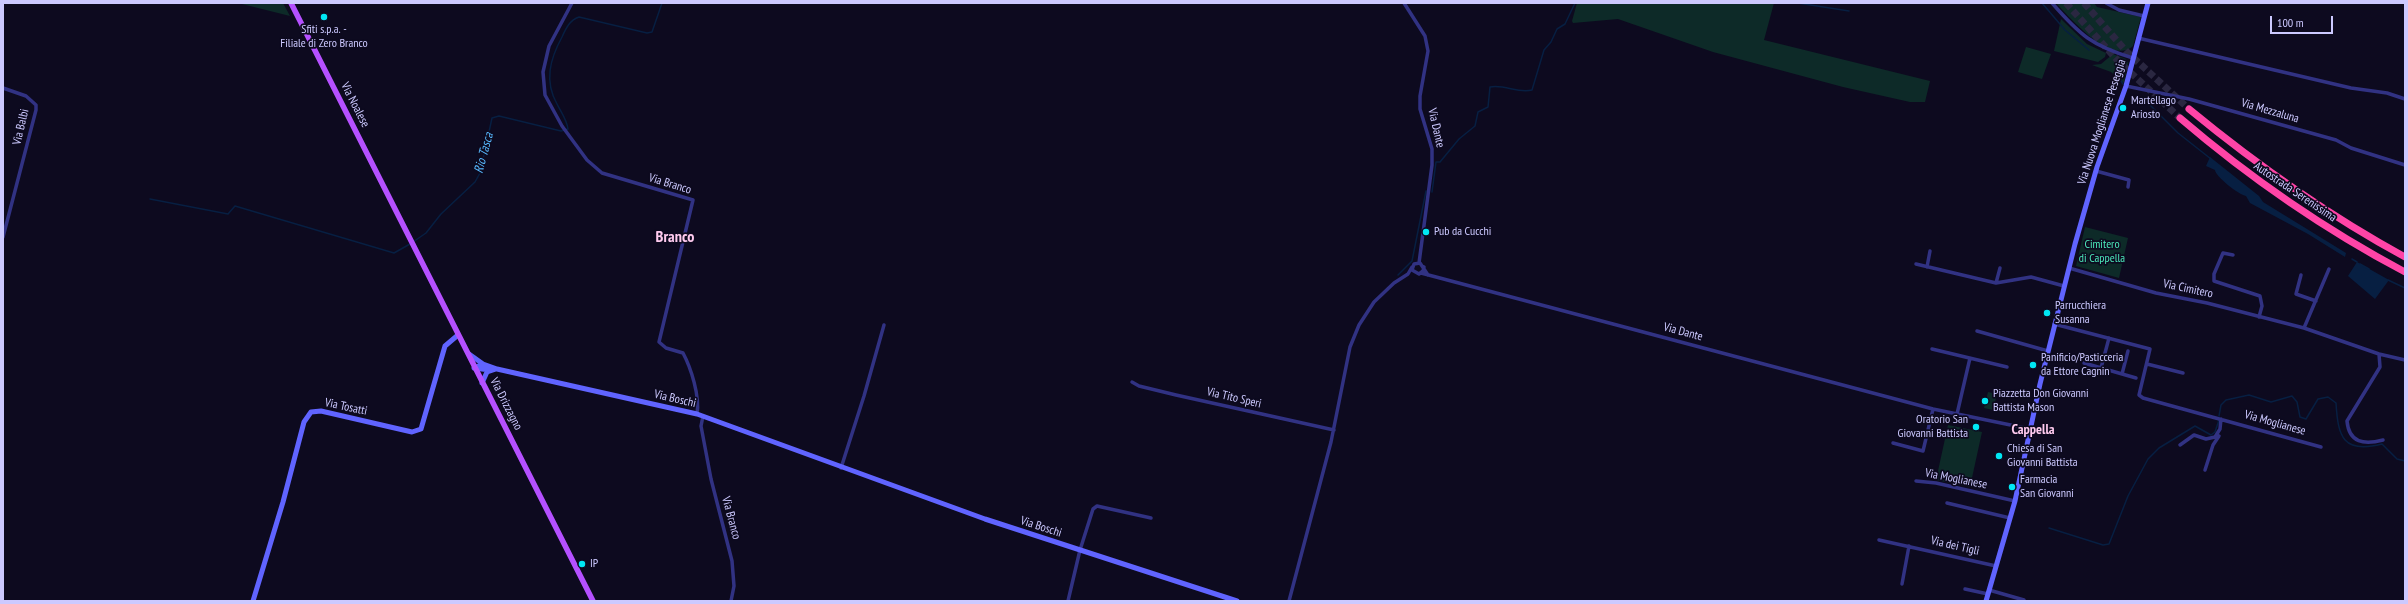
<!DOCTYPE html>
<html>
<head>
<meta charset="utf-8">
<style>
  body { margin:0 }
  #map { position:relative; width:2408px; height:604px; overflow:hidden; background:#0d0a1f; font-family:"PT Sans Narrow",sans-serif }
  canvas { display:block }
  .frame { position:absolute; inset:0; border:4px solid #ccc9ff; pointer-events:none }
  .scale { position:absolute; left:2270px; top:16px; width:63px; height:18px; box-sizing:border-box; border:2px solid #ccc9ff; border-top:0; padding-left:5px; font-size:12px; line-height:14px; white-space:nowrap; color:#ccc9ff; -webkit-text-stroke:3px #0d0a1f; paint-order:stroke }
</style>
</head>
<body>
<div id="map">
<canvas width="2408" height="604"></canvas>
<div class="frame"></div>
<div class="scale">100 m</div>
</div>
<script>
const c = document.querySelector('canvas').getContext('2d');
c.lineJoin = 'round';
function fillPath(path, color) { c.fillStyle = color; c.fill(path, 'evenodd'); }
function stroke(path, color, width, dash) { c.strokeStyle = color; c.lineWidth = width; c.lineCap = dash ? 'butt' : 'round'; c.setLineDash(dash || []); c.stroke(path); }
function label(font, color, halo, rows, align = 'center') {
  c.font = font + ' "PT Sans Narrow",sans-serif'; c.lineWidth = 3.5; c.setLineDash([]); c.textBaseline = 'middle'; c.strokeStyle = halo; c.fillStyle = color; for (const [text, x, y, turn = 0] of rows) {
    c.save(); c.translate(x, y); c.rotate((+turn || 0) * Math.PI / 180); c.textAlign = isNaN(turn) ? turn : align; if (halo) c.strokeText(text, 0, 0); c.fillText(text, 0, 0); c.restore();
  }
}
const green = new Path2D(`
  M 238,3 L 283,3 L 290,16 Z
  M 1577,3 L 1774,3 L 1764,40 L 1930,81 L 1925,102 L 1910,102 L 1843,87 L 1713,52 L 1618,19 L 1573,23 L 1572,21 Z
  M 2056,3 L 2094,3 L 2097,7 L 2141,17 L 2133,46 C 2111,66 2070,18 2056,3 Z
  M 2061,19 L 2087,44 L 2106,53 L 2105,57 L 2098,62 L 2054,51 Z
  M 2026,47 L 2051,54 L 2042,79 L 2018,72 Z
  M 2113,54 L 2126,59 L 2128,63 L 2124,83 L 2111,72 L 2092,65 L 2101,64 Z
  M 2085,227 L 2128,238 L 2119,278 L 2076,266 Z
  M 1988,392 L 1997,394 L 1993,410 L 1984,408 Z
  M 1948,425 L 1982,432 L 1970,487 L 1936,480 Z`);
const water = new Path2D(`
  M 2210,157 L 2259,196 L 2263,202 L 2346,253 L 2345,257 L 2308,234 L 2250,203 L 2246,196 C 2239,195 2215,176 2215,170 L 2206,166 Z
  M 2357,262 L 2389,280 L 2375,299 L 2348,276 Z`);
const stream = new Path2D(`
  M 1798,3 L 1849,11
  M 2042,3 L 2065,30 L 2089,50
  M 2121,81 L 2123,84
  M 2144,99 L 2178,133 L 2211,159
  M 1432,192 L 1436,162 L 1440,162 L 1459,139 L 1475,126 L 1478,112 L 1488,107 L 1490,87 C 1505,84 1518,94 1532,90 L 1544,50 L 1551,42 L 1557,29 L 1565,24 L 1575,3
  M 150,199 L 228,214 L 235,206 L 394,253 L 410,244
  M 413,242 L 426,233 L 441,214 L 475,182 L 480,173 L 492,118 L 499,116 L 561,131 L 568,129 C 567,120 561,112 557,104 C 544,81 550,59 562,37 C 566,28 570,20 579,17 L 647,33 L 652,32 L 662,3
  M 2352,259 L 2357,262
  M 2360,264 L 2369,269
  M 1398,275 L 1412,261 L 1426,191
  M 2388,280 L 2405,288
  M 2219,416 L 2221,405 L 2226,400 L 2249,395 L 2271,402 L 2292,396 L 2297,402 L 2300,417 L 2306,419 L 2318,399 L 2328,397 L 2336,403 C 2338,437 2343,454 2382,444 L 2397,459 L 2405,461
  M 2049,528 L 2103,545 L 2109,544 L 2128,496 L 2148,459 L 2159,448 L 2195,426 L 2211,435 L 2215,432 L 2219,420`);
const highwayTunnel = new Path2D(`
  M 2066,3 L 2119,62 L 2180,118
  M 2084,3 L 2126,51 L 2189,109`);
const street = new Path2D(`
  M 572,3 L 549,46 L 543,72 L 545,95 L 562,126 L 587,160 L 602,173 L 693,200 L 659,342 L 666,348 L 683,353 C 691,368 700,396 697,414
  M 1404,3 L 1425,36 L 1428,51 L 1420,96 L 1420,109 L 1432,149 L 1432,165 L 1419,263
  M 2052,3 C 2080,35 2092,46 2133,58
  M 2106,3 L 2119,10 L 2144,16
  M 2138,38 L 2351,88 L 2387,93 L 2405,99
  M 2126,86 L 2189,99 L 2336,140 L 2351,148 L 2405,165
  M 3,88 L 26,96 L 36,105 L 36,110 L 3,237
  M 2096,171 L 2129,180 L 2128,187
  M 2233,255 L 2223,253 L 2214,274 L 2214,281 L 2260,296 L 2262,306 L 2259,317
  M 1916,264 L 1996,283 L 2031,277 L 2064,286
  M 1424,267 L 1423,271 L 1419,274 L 1412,270 L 1414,264 L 1420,263 L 1428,275
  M 1927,267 L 1930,251
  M 2069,268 L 2156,293 L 2207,303 L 2304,328 L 2379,354 L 2405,360
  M 1421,273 L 1933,409 L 2030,429
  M 2301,275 L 2296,294 L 2316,301
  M 1996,283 L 2000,268
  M 2054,324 L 2150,349 L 2139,395 L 2143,398 L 2321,447
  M 2304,328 L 2329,269
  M 1977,331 L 2048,351
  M 1932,349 L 2007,367
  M 2379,354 L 2380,367 L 2347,421 C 2349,443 2364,445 2383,440
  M 2084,363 L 2136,378
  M 2147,364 L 2183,373
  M 2101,368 L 2109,338
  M 2122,374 L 2128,351
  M 1132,382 L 1139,386 L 1176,395 L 1334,430
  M 1957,414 L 1970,358
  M 703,416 L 701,426 L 711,479 L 732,561 L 734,586 L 731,601
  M 1893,443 L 1923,451 L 1933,409
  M 2180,445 L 2194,435 L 2206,439 L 2215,437 L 2220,429 L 2221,419
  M 841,468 L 864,396 L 884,325
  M 2205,470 L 2213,445 L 2219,436
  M 1916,481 L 1936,483 L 2015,501
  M 1947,503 L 2010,518
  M 1879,540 L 1996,566
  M 1902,584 L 1909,546
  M 1965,589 L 1988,594
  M 1989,590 L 2024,600
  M 1068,601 L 1080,550 L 1093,509 L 1097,506 L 1151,518
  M 1289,601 L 1331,442 L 1350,347 L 1359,325 L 1374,302 L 1394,283 L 1408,274 L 1412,267`);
const secondary = new Path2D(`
  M 469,354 L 483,364
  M 474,368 L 483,364 L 497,369 L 697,414 L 985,519 L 1237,601
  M 474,368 L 490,370
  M 482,383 L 487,372 L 496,369
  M 253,601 L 283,502 L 304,422 L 311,412 L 321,411 L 412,432 L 421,429 L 445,346 L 458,335
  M 1986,601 L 2015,501 L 2040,384 L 2075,244 L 2097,167 L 2126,86 L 2148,3`);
const primary = new Path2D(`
  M 291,3 L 593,601`);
const highway = new Path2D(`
  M 2189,109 C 2257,165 2328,215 2405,257
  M 2180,118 C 2250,178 2324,229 2405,272`);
const markers = [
  [324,17,4,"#00e7f4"],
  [2123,108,4,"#00e7f4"],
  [1426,232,4,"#00e7f4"],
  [2047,313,4,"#00e7f4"],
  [2033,365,4,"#00e7f4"],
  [1985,401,4,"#00e7f4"],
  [1976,427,4,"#00e7f4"],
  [1999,456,4,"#00e7f4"],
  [2012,487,4,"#00e7f4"],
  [582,564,4,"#00e7f4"]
];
const poiNames = [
  ["Sfiti s.p.a. -",324,30,"center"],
  ["Filiale di Zero Branco",324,44,"center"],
  ["Martellago",2131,101],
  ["Ariosto",2131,115],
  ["Pub da Cucchi",1434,232],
  ["Parrucchiera",2055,306],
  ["Susanna",2055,320],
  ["Panificio/Pasticceria",2041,358],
  ["da Ettore Cagnin",2041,372],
  ["Piazzetta Don Giovanni",1993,394],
  ["Battista Mason",1993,408],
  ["Oratorio San",1968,420,"right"],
  ["Giovanni Battista",1968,434,"right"],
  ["Chiesa di San",2007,449],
  ["Giovanni Battista",2007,463],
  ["Farmacia",2020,480],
  ["San Giovanni",2020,494],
  ["IP",590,564]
];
const streetNames = [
  ["Via Noalese",355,105,63],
  ["Via Mezzaluna",2270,111,16],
  ["Via Nuova Moglianese Peseggia",2102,122,-72],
  ["Via Balbi",21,127,-77],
  ["Via Dante",1436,128,77],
  ["Via Branco",670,184,17],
  ["Autostrada Serenissima",2295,192,34],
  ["Via Cimitero",2188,289,12],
  ["Via Dante",1683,332,15],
  ["Via Tito Speri",1234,398,13],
  ["Via Boschi",675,399,13],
  ["Via Drizzagno",506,404,63],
  ["Via Tosatti",346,407,12],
  ["Via Moglianese",2275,423,16],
  ["Via Moglianese",1956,479,11],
  ["Via Branco",731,518,75],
  ["Via Boschi",1041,527,18],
  ["Via dei Tigli",1955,546,13]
];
const parkNames = [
  ["Cimitero",2102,245],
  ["di Cappella",2102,259]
];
const waterNames = [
  ["Rio Tasca",484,153,-75]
];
const quarterNames = [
  ["Cappella",2033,430]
];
const districtNames = [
  ["Branco",675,237]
];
fillPath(green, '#0d2a28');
fillPath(water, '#071f42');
stroke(stream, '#071f42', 1.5);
stroke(highwayTunnel, '#2a2741', 7, [7, 3.5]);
stroke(street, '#313283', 3.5);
stroke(secondary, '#6064ff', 5);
stroke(primary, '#b550ff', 5.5);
stroke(highway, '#ff44a7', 7);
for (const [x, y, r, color] of markers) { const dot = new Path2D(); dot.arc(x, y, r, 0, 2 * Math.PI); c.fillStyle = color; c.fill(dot); stroke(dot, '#0d0a1f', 1.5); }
label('12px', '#ccc9ff', '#0d0a1f', poiNames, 'left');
label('12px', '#ccc9ff', '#0d0a1f', streetNames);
label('12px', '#4be9ba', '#0d0a1f', parkNames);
label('italic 13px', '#57b9ff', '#0d0a1f', waterNames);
label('bold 14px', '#ffcbef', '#0d0a1f', quarterNames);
label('bold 16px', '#ffcbef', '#0d0a1f', districtNames);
</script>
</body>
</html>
